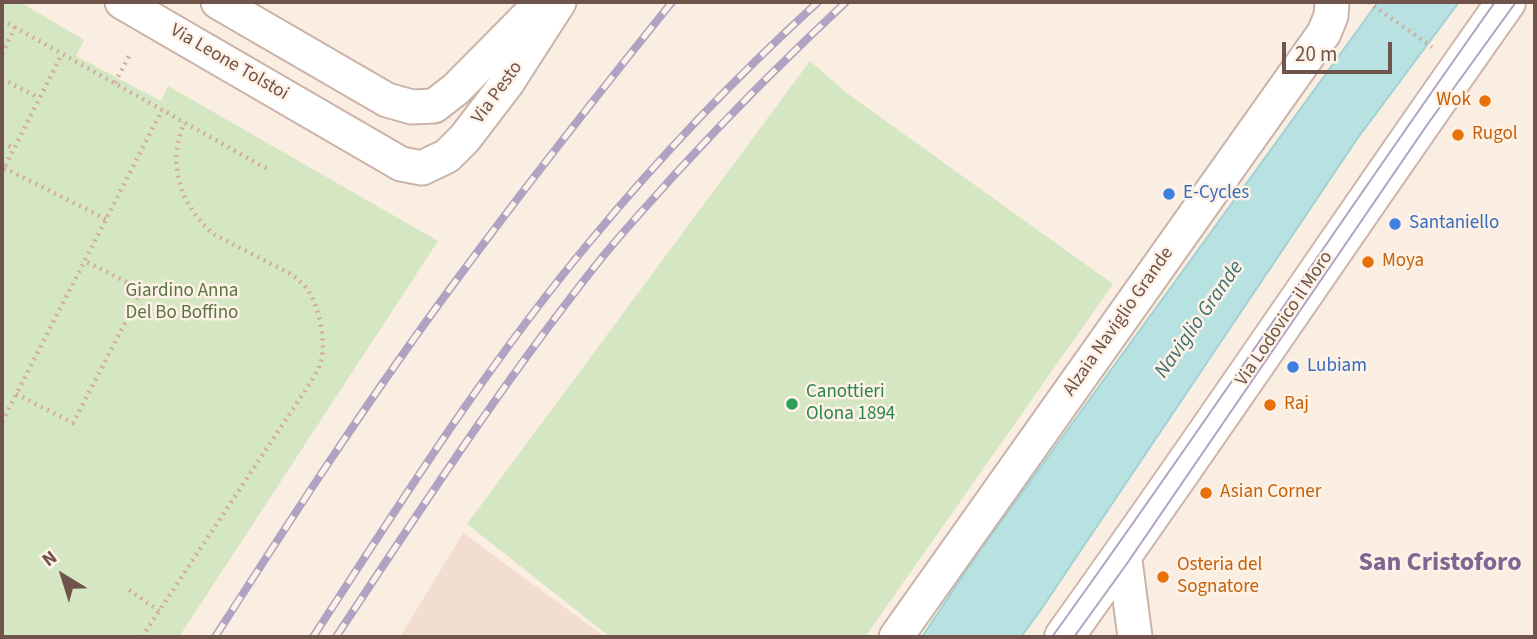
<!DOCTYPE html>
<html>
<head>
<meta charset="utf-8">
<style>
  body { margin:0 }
  #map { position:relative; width:1537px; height:639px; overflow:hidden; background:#faede2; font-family:"Source Sans 3",sans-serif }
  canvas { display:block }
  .frame { position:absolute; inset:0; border:4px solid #70534a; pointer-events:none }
  .north { position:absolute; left:28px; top:541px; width:70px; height:70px; -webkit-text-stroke:5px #fef2e7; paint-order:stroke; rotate:322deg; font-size:19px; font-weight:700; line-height:28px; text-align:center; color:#70534a }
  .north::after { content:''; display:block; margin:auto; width:24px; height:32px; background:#70534a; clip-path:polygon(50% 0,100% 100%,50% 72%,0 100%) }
  .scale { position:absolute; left:1282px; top:42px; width:110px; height:32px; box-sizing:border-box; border:4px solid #70534a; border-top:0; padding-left:9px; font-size:21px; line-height:24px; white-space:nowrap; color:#70534a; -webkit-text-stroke:5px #fef2e7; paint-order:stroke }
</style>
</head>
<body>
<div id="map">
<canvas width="1537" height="639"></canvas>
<div class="frame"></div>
<div class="north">N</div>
<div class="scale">20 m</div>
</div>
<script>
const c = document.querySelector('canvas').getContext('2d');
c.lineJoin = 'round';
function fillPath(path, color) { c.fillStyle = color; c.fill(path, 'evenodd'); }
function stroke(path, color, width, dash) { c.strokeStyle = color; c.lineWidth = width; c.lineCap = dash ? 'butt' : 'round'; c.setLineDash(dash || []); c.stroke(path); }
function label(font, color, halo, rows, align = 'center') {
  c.font = font + ' "Source Sans 3",sans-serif'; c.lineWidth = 5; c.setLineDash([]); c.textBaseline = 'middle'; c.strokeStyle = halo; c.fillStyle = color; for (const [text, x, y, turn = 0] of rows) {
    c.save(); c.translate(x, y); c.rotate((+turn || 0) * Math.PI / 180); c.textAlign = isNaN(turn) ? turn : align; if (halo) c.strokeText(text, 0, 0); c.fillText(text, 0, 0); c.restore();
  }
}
const residential = new Path2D(`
  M 463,533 L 605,637 L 400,637 Z`);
const green = new Path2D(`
  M 2,2 L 20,2 L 84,40 L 76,56 L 161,101 L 168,86 L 438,241 L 179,637 L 2,637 Z
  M 810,61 L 848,94 L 1113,284 L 865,637 L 610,637 L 467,524 Z`);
const water = new Path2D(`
  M 1378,2 L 1459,2 L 1357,139 L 1042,608 L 1021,637 L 922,637 L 976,556 Z`);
const path = new Path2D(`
  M 1368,2 L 1432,47
  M 2,20 L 269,170
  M 2,54 L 15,27
  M 2,79 L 39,98
  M 115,83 L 130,54
  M 2,143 L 14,148
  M 4,168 L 106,219
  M 2,172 L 62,54
  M 16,394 L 73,423 L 142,290 L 85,261
  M 2,422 L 162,110
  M 129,590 L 159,611
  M 142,637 L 314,377 C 318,370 321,364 322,356 C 325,339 319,307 309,292 C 304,284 297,278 289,273 L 215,235 C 190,216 173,182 177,150 C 178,141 181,131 184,122`);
const street = new Path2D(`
  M 122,2 L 401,164 L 422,168 L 447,156 L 465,138 L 507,83 L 559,2
  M 218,2 L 387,100 L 412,107 L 434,106 L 456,89 L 542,2
  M 1124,553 L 1135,637
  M 896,637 L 1324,33 L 1331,16 L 1332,2`);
const secondary = new Path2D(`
  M 1064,637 C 1214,428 1357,212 1506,2`);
const tram = new Path2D(`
  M 1052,637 C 1203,428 1346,212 1495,2
  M 1074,637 L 1126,565 L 1427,125 L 1516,2`);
const rail = new Path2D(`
  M 215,637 C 292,517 370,397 455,282 C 525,187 598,94 672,2
  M 313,637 C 401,502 488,363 592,239 C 662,154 737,76 818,2
  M 336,637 C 422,507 507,376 604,255 C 628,226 653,199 678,171 C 732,112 788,56 846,2`);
const markers = [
  [1485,101,7,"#e8710a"],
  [1458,135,7,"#e8710a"],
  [1169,194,7,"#3f7fe0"],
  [1395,224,7,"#3f7fe0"],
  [1368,262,7,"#e8710a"],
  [1293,367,7,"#3f7fe0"],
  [792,404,7,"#2e9e5b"],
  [1270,405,7,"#e8710a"],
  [1206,493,7,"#e8710a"],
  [1163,577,7,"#e8710a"]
];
const streetNames = [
  ["Via Leone Tolstoi",229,63,30],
  ["Via Pesto",498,93,-54],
  ["Via Lodovico il Moro",1285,319,-56],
  ["Alzaia Naviglio Grande",1119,322,-55]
];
const foodNames = [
  ["Wok",1471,101,"right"],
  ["Rugol",1472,135],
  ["Moya",1382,262],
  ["Raj",1284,405],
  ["Asian Corner",1220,493],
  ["Osteria del",1177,566],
  ["Sognatore",1177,588]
];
const shopNames = [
  ["E-Cycles",1183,194],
  ["Santaniello",1409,224],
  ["Lubiam",1307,367]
];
const parkNames = [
  ["Giardino Anna",182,292],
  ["Del Bo Boffino",182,314]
];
const leisureNames = [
  ["Canottieri",806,393],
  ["Olona 1894",806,415]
];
const waterNames = [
  ["Naviglio Grande",1200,320,-55]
];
const districtNames = [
  ["San Cristoforo",1440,564]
];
fillPath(residential, '#f1ded1');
fillPath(green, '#d5e6c2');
fillPath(water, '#b8e1e2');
stroke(water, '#9fd2d3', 2);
stroke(street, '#cab4a9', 37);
stroke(secondary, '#cfb5aa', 42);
stroke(path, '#d2ac9f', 4.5, [2, 5]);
stroke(street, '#fff', 33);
stroke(secondary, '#fff', 38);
stroke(tram, '#afa2c2', 2);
stroke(rail, '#afa2c2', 8);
stroke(rail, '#fef2e7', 5, [16]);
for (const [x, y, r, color] of markers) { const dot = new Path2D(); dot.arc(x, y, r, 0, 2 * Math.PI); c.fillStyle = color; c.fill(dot); stroke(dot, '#fef2e7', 2.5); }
label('19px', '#70534a', '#fef2e7', streetNames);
label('19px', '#c56008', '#fef2e7', foodNames, 'left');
label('19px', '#366cbe', '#fef2e7', shopNames, 'left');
label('19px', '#597543', '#fef2e7', parkNames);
label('19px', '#27864d', '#fef2e7', leisureNames, 'left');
label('italic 21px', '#407275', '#fef2e7', waterNames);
label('bold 26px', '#7e6693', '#fef2e7', districtNames);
</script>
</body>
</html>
